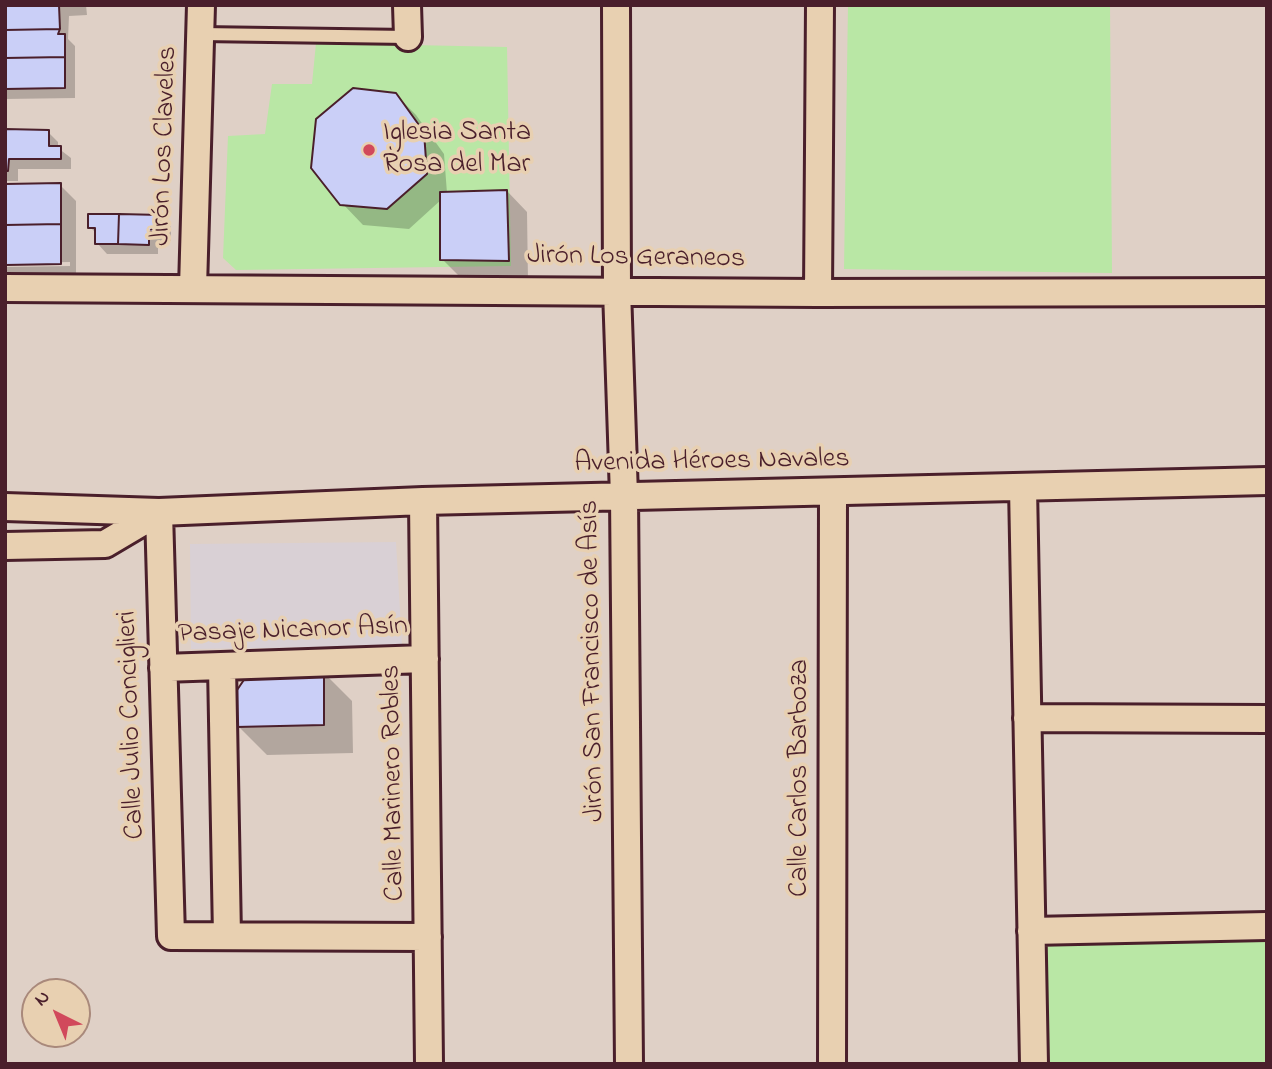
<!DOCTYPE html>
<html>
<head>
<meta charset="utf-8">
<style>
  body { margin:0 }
  #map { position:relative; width:1272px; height:1069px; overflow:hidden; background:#dfd0c6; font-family:"Indie Flower",sans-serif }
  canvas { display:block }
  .frame { position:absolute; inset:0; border:7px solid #4a1f2b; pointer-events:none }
  .north { position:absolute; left:21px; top:978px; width:70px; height:70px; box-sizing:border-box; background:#e8d0b1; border:2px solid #a9897b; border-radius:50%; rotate:317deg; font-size:19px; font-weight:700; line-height:28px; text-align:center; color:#4a1f2b }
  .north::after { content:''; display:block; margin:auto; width:24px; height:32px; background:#d1495b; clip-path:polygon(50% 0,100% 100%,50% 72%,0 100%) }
</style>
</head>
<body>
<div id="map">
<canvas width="1272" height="1069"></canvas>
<div class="frame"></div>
<div class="north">N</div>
</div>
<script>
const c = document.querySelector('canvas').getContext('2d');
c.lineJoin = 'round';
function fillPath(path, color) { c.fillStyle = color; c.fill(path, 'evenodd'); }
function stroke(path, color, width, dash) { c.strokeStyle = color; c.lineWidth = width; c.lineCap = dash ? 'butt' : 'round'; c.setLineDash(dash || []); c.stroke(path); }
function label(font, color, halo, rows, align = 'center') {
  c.font = font + ' "Indie Flower",sans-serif'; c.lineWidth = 7; c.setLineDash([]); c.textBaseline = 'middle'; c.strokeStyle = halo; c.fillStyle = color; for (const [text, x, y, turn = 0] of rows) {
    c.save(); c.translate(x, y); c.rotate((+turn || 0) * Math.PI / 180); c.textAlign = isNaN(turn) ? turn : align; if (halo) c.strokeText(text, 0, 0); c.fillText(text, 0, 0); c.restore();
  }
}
const built = new Path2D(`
  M 396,542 L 402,646 L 191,649 L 190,544 Z`);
const green = new Path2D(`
  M 848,5 L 1110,5 L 1112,273 L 844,269 Z
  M 316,43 L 507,47 L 511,266 L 236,270 L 223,258 L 228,136 L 265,134 L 272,84 L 312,84 Z
  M 1267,941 L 1267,1064 L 1046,1064 L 1046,942 Z`);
const shadow = new Path2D(`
  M 5,5 L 86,5 L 87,15 L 69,16 L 68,39 L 75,46 L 75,98 L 5,99 Z
  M 395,94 L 416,115 L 444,154 L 447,193 L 507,191 L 527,212 L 528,281 L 463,280 L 442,259 L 442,199 L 409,229 L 363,225 L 342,203 Z
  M 5,131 L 48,132 L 58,142 L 58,148 L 71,158 L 71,169 L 18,169 L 18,181 L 5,181 Z
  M 60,185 L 76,201 L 76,279 L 5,280 L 5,267 L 70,266 L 70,262 L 5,263 Z
  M 161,217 L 171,227 L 171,241 L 158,241 L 158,254 L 107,254 L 97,243 L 97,234 L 90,227 Z
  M 323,672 L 352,701 L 353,753 L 267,755 L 238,726 Z`);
const building = new Path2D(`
  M 5,5 L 59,5 L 60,29 L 5,30 Z
  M 60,29 L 58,34 L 65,34 L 65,57 L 5,58 L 5,30 Z
  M 65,57 L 65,88 L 5,89 L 5,58 Z
  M 353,88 L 396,93 L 424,132 L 427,174 L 387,209 L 340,205 L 311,168 L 316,119 Z
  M 5,129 L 49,130 L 49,146 L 61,146 L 61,159 L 9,159 L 8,171 L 5,171 Z
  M 61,183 L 61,224 L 5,225 L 5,184 Z
  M 507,190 L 509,261 L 440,260 L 440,192 Z
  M 88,214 L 119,214 L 118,244 L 95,244 L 95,228 L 88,228 Z
  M 119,214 L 161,215 L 161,232 L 149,232 L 149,245 L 118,244 Z
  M 61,224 L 61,264 L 5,265 L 5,225 Z
  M 324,670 L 324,725 L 236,727 L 235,693 L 250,671 Z`);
const service = new Path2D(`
  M 201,34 L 408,37`);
const minor = new Path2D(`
  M 407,5 L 408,37
  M 616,5 L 617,290 L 624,496 L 629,1064
  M 5,288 L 818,293 L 1267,292
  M 193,288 L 201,5
  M 818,293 L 820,5
  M 1023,487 L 1034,1064
  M 423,501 L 429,1064
  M 5,507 L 159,512 L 423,501 L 1267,481
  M 159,512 L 171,936 L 428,937
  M 5,546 L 105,544 L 159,512
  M 222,666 L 227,936
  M 163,668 L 425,659
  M 1027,718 L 1267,719
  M 1031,931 L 1267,926
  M 832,1064 L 833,492`);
const markers = [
  [369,150,7,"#d1495b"]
];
const poiNames = [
  ["Iglesia Santa",383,134],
  ["Rosa del Mar",383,166]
];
const streetNames = [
  ["Jirón Los Claveles",166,146,-88],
  ["Jirón Los Geraneos",636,259,1],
  ["Avenida Héroes Navales",712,463,-1],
  ["Pasaje Nicanor Asín",293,632,-2],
  ["Jirón San Francisco de Asís",594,661,-91],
  ["Calle Julio Conciglieri",133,725,-92],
  ["Calle Carlos Barboza",801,778,-90],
  ["Calle Marinero Robles",395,783,-91]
];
fillPath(built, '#d9d0d5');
fillPath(green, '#b9e7a5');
fillPath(shadow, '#0003');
fillPath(building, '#cacff7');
stroke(building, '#4a1f2b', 2);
stroke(service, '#4a1f2b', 18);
stroke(minor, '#4a1f2b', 32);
stroke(service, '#e8d0b1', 12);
stroke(minor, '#e8d0b1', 26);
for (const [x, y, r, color] of markers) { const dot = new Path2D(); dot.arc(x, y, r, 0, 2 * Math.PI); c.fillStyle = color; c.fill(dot); stroke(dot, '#e8d0b1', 2.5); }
label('28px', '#4a1f2b', '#e8d0b1', poiNames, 'left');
label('28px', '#4a1f2b', '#e8d0b1', streetNames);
</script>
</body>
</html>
